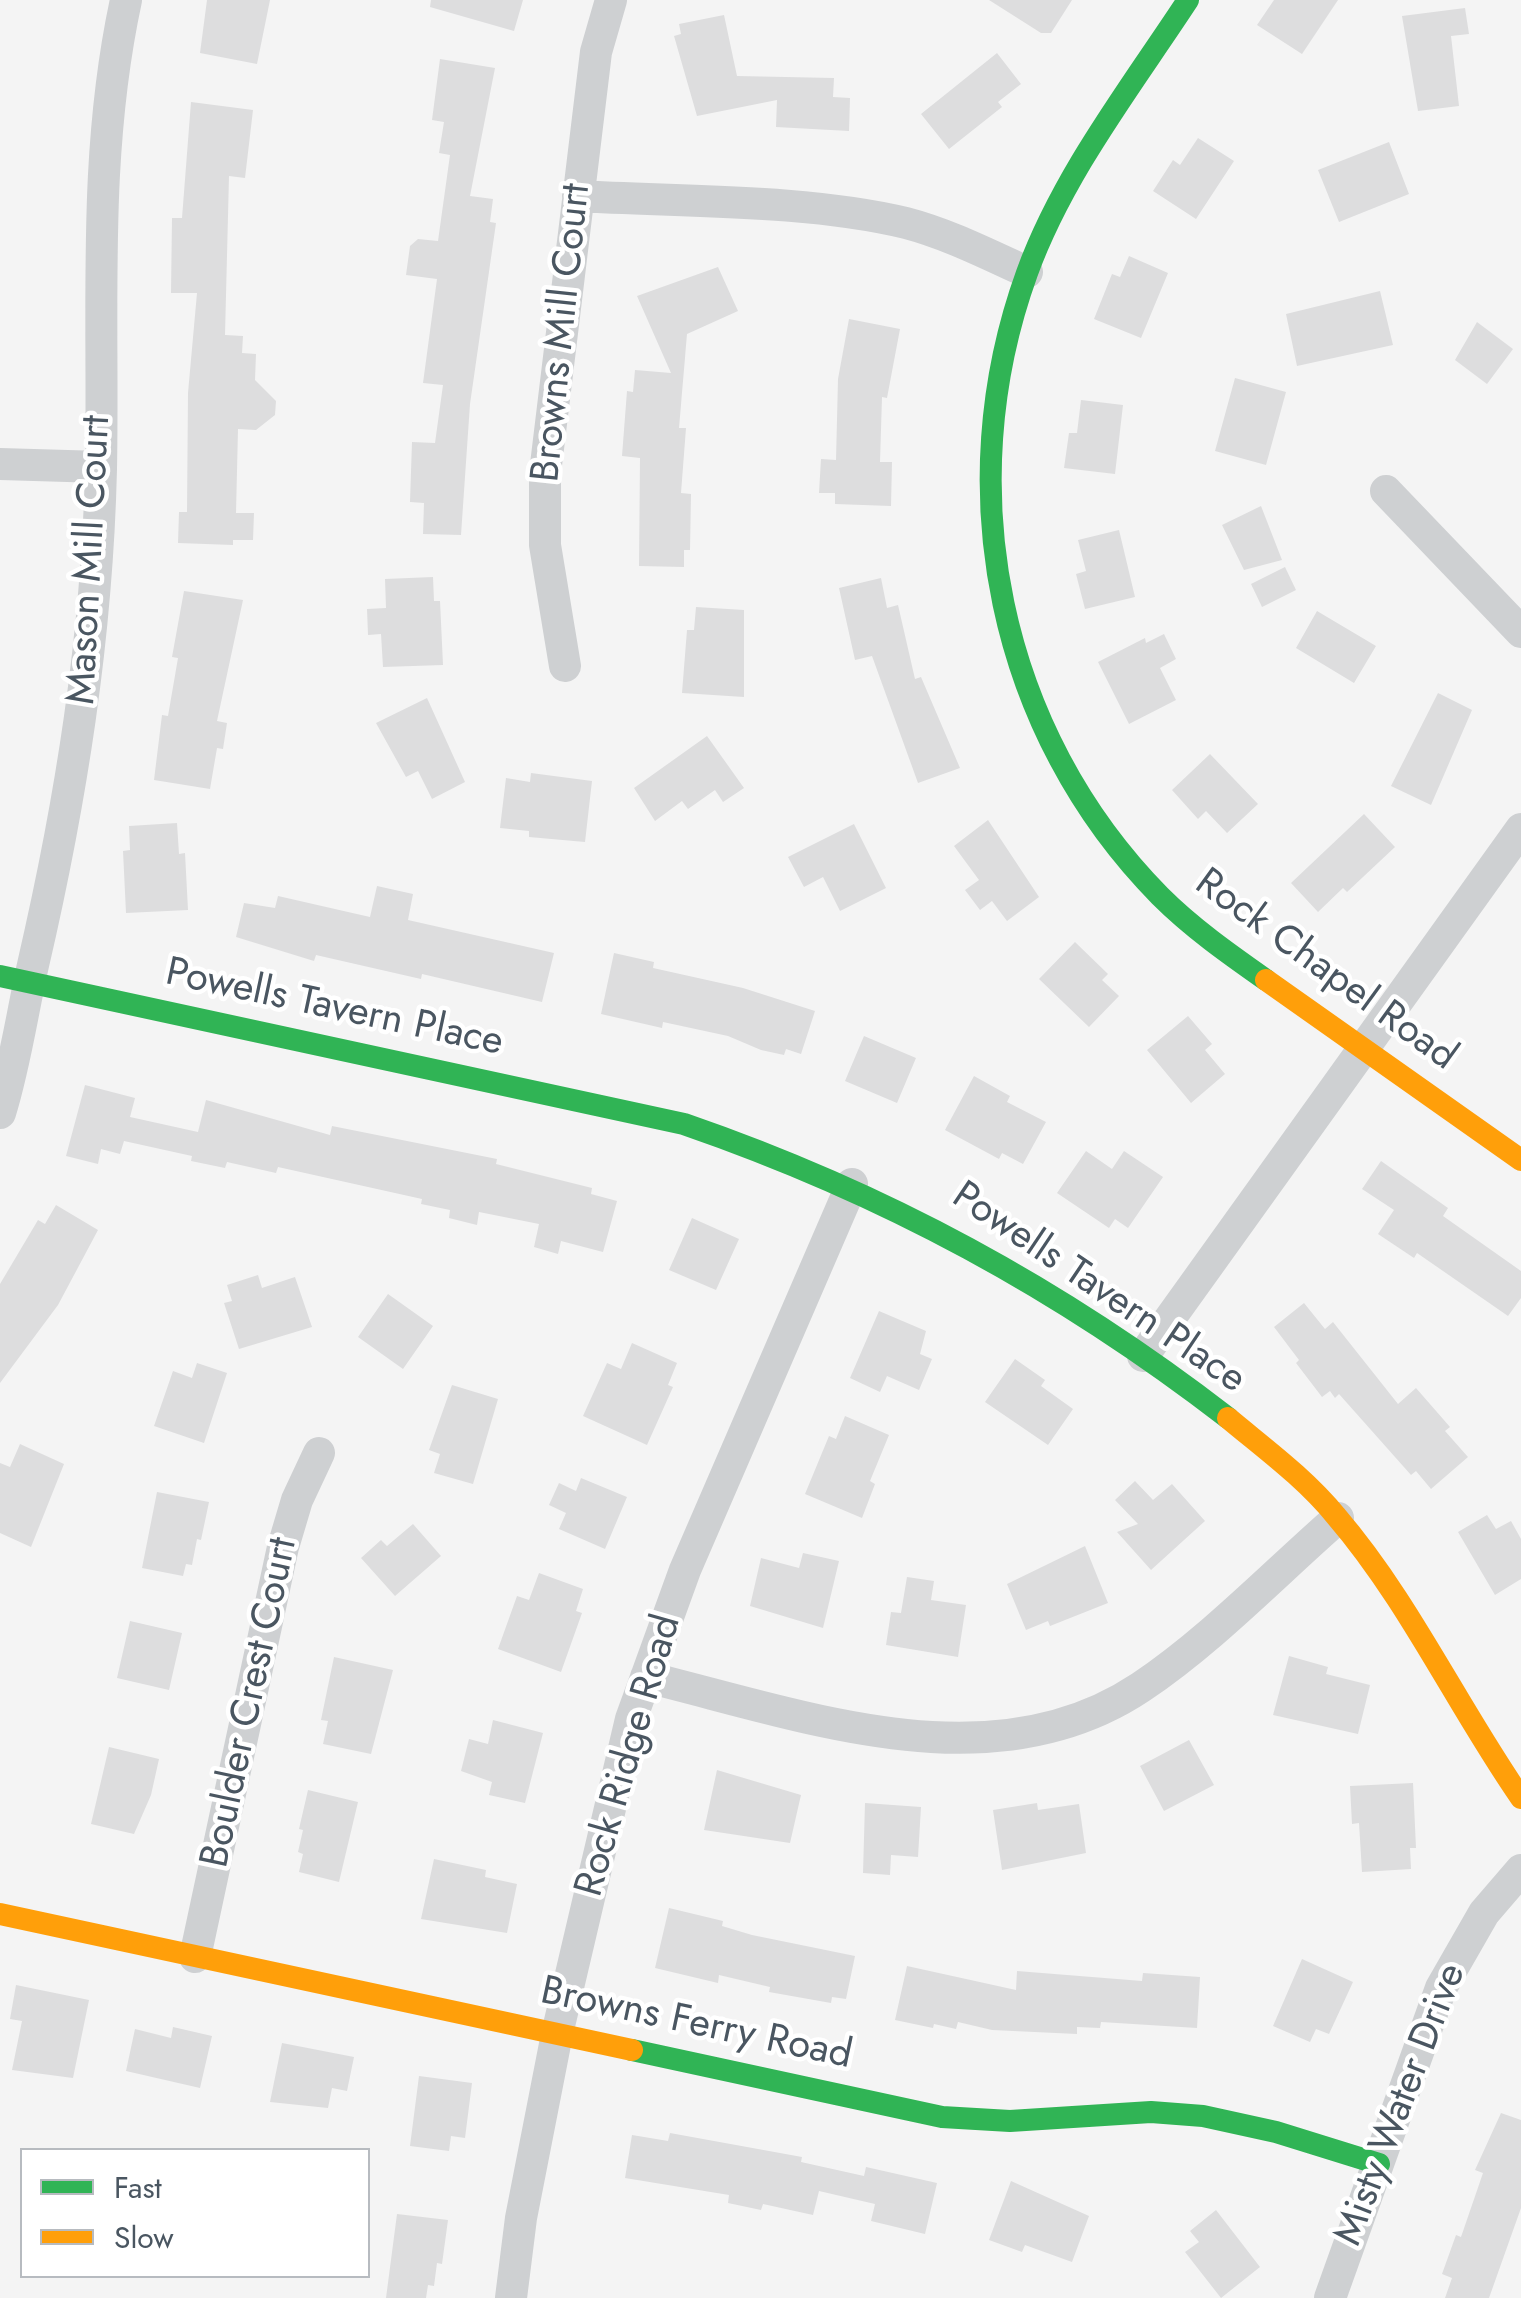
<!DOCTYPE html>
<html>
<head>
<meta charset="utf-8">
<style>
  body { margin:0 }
  #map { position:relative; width:1521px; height:2298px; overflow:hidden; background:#f4f4f4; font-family:Jost,sans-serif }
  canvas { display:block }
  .legend { position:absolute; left:20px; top:2148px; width:350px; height:130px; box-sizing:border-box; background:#fff; border:2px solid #b7bbc0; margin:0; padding:12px 18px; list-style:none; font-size:30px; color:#4a5661 }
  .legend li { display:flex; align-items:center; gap:20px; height:50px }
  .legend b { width:50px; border:2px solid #b7bbc0 }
</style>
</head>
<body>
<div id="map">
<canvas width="1521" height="2298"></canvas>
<ul class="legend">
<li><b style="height:12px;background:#30b455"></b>Fast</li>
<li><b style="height:12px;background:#ff9f0a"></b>Slow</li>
</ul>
</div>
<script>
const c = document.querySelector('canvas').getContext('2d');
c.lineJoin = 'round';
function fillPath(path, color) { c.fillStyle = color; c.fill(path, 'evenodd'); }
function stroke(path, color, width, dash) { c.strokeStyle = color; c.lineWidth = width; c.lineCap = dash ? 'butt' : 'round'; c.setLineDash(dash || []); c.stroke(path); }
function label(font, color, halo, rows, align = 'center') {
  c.font = font + ' Jost,sans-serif'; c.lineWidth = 9; c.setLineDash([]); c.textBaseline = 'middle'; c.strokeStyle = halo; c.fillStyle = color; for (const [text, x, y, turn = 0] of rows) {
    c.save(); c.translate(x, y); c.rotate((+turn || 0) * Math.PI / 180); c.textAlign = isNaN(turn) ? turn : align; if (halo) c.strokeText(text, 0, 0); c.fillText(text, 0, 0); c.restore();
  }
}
const building = new Path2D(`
  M 207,0 L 270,0 L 257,64 L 200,53 Z
  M 431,0 L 523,0 L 514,31 L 430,7 Z
  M 989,0 L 1072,0 L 1051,33 L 1041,33 Z
  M 1274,0 L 1338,0 L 1302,54 L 1257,25 Z
  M 1465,8 L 1469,34 L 1451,36 L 1459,106 L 1418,111 L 1402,16 Z
  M 724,15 L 737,76 L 834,78 L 833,97 L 850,98 L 849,131 L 776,127 L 777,100 L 697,116 L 674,36 L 681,34 L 679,24 Z
  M 997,53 L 1021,84 L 998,102 L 1002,107 L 949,149 L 921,114 Z
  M 440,59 L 495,68 L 470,196 L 493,199 L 490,222 L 496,223 L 470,404 L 461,535 L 423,534 L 424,503 L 410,502 L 412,442 L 435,443 L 443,385 L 423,383 L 437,279 L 406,275 L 410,246 L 418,239 L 438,241 L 450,155 L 439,153 L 444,122 L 432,120 Z
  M 191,102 L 253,110 L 245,178 L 229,176 L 225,335 L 243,336 L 242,353 L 256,354 L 255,380 L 276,401 L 275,415 L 256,430 L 238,429 L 236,513 L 254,513 L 253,540 L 233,540 L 233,545 L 178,543 L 179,512 L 187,512 L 188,393 L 197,293 L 171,293 L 172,218 L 182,218 Z
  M 1198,138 L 1234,161 L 1196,219 L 1153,191 L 1173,160 L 1180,165 Z
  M 1389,142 L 1409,194 L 1339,222 L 1318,170 Z
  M 1129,256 L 1168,273 L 1141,338 L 1094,319 L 1112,274 L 1120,277 Z
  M 718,267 L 738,311 L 687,334 L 679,428 L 686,428 L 681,493 L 691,494 L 690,550 L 684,550 L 684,567 L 639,566 L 640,458 L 622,456 L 627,391 L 633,392 L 635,370 L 671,373 L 637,296 Z
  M 1380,291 L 1393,345 L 1297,366 L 1286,314 Z
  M 849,319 L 900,329 L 887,398 L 882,397 L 880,462 L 892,462 L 891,506 L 835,504 L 835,493 L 819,493 L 821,459 L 836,460 L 838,379 Z
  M 1477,322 L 1513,349 L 1487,384 L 1455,360 Z
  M 1235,378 L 1286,392 L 1266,465 L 1215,451 Z
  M 1081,400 L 1123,405 L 1115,474 L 1064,468 L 1069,433 L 1077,433 Z
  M 1261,506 L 1282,560 L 1244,570 L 1222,525 Z
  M 1119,530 L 1135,597 L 1085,609 L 1076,574 L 1086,571 L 1078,540 Z
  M 1285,567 L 1296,590 L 1262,607 L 1251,584 Z
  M 433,577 L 434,601 L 440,601 L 443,665 L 383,667 L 381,634 L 368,635 L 367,609 L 386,608 L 385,579 Z
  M 881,578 L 887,608 L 898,605 L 915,679 L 921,677 L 960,768 L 918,783 L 872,656 L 855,660 L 839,588 Z
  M 184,591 L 243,600 L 217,721 L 227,723 L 223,749 L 217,748 L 210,789 L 154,780 L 162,715 L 168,716 L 178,658 L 172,657 Z
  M 696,607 L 744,610 L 744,697 L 682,693 L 687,630 L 694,630 Z
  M 1317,611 L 1376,646 L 1354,683 L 1296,648 Z
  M 1164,634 L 1176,659 L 1160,668 L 1176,700 L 1129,724 L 1098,662 L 1145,638 L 1146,643 Z
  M 1438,693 L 1472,710 L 1431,805 L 1391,786 Z
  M 427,698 L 465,782 L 432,799 L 418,771 L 406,777 L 376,723 Z
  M 707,736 L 744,788 L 723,802 L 715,790 L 688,809 L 682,801 L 655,821 L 634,788 Z
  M 1210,754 L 1258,804 L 1227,833 L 1206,811 L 1198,819 L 1172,790 Z
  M 531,773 L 592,781 L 585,842 L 529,837 L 529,831 L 500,828 L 506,778 L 530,782 Z
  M 1364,814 L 1395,847 L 1347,892 L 1343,888 L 1318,912 L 1291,883 Z
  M 988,820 L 1039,897 L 1007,921 L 992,901 L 980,910 L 965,890 L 979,880 L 954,846 Z
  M 177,823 L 179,854 L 185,853 L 188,910 L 126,913 L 123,851 L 130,850 L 129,826 Z
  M 854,824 L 886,888 L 840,911 L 823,877 L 804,887 L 788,857 Z
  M 377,886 L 413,894 L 408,920 L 554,953 L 542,1002 L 422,974 L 421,979 L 316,955 L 314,961 L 236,937 L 244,903 L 275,908 L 278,896 L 370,917 Z
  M 1075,942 L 1108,974 L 1102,980 L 1119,996 L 1089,1027 L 1039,979 Z
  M 614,953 L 654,962 L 653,968 L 743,988 L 815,1011 L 801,1054 L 786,1049 L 784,1055 L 761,1050 L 728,1036 L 663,1022 L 662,1028 L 601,1014 Z
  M 1188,1016 L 1212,1044 L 1205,1050 L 1225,1074 L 1191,1103 L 1147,1050 Z
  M 864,1036 L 916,1058 L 897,1103 L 845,1081 Z
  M 974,1076 L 1010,1096 L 1007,1102 L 1046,1122 L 1023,1164 L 1002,1153 L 999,1159 L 945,1130 Z
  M 85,1085 L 135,1098 L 130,1117 L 198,1132 L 206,1100 L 330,1135 L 332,1126 L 497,1159 L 496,1164 L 592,1188 L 591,1194 L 617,1201 L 603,1252 L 561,1241 L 558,1254 L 534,1247 L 539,1224 L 479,1212 L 477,1225 L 449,1218 L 450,1210 L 421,1204 L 422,1199 L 278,1167 L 276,1173 L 227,1162 L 225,1168 L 191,1161 L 192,1156 L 124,1141 L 120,1154 L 101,1149 L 98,1164 L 66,1156 Z
  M 1086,1151 L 1112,1169 L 1124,1151 L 1163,1177 L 1128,1228 L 1115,1219 L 1109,1228 L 1057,1193 Z
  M 1381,1161 L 1448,1208 L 1443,1216 L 1521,1271 L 1521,1298 L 1508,1316 L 1417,1253 L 1414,1258 L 1378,1234 L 1394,1210 L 1362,1189 Z
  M 56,1205 L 98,1230 L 58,1305 L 0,1383 L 0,1284 L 38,1220 L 45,1224 Z
  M 692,1218 L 739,1239 L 716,1290 L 669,1270 Z
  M 258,1275 L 262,1288 L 295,1277 L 312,1327 L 239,1349 L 224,1303 L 232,1301 L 227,1285 Z
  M 388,1294 L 433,1326 L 403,1369 L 358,1337 Z
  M 1304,1303 L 1325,1329 L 1333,1322 L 1398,1404 L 1416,1388 L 1450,1427 L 1445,1431 L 1468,1457 L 1431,1489 L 1416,1471 L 1411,1475 L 1339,1394 L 1335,1398 L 1330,1391 L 1322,1397 L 1296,1363 L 1299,1360 L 1274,1327 Z
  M 879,1311 L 926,1331 L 920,1354 L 932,1359 L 919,1390 L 887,1376 L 880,1392 L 850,1378 Z
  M 632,1343 L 677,1363 L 668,1385 L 673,1387 L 647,1445 L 583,1416 L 607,1363 L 621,1369 Z
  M 1015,1359 L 1045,1380 L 1041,1386 L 1073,1409 L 1048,1445 L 985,1402 Z
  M 197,1363 L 227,1373 L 204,1443 L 154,1426 L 173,1371 L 192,1378 Z
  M 452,1385 L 498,1399 L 473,1484 L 434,1473 L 440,1454 L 429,1450 Z
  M 845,1416 L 889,1435 L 870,1481 L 875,1484 L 862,1518 L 805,1494 L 829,1436 L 836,1439 Z
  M 20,1444 L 64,1464 L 31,1547 L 0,1533 L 0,1463 L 10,1467 Z
  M 581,1478 L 627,1497 L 605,1549 L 559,1529 L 566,1513 L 549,1505 L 559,1483 L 576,1491 Z
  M 1135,1481 L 1153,1500 L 1172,1484 L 1205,1521 L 1151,1570 L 1117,1532 L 1138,1524 L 1115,1500 Z
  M 157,1492 L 209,1502 L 201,1540 L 197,1539 L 192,1565 L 186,1564 L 183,1576 L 142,1568 Z
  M 1487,1515 L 1496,1529 L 1511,1521 L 1521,1539 L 1521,1579 L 1495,1595 L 1458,1532 Z
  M 413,1524 L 441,1556 L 395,1596 L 361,1558 L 381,1540 L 387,1546 Z
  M 1085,1546 L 1108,1603 L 1050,1626 L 1048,1621 L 1026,1630 L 1007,1584 Z
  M 803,1553 L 839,1561 L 823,1628 L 750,1606 L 761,1558 L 799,1568 Z
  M 539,1573 L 583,1589 L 576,1611 L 582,1613 L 561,1672 L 498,1649 L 517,1596 L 529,1600 Z
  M 907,1577 L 934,1581 L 931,1600 L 966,1605 L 958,1657 L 886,1645 L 891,1612 L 901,1613 Z
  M 130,1621 L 182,1633 L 169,1690 L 117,1678 Z
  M 1289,1656 L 1328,1667 L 1326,1674 L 1370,1685 L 1358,1734 L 1273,1715 Z
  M 334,1657 L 393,1670 L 371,1754 L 323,1744 L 328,1721 L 321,1720 Z
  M 493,1720 L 543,1733 L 525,1803 L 489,1795 L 492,1782 L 461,1771 L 469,1739 L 488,1744 Z
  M 1189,1740 L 1214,1785 L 1164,1811 L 1140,1766 Z
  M 109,1747 L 159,1759 L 151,1795 L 134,1834 L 91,1824 Z
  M 717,1770 L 801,1795 L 790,1843 L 704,1830 Z
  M 1413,1783 L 1416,1848 L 1410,1848 L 1411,1869 L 1362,1872 L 1359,1823 L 1352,1824 L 1350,1786 Z
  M 308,1790 L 358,1802 L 339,1882 L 299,1872 L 303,1854 L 298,1852 L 303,1830 L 299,1829 Z
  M 865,1803 L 921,1807 L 918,1857 L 891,1855 L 890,1875 L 863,1873 Z
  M 1037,1803 L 1038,1810 L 1079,1804 L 1086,1853 L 1002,1870 L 993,1810 Z
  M 434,1859 L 486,1870 L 485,1877 L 517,1884 L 507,1933 L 421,1919 Z
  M 669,1908 L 723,1921 L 722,1926 L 752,1935 L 855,1956 L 846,1999 L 832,1997 L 831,2003 L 769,1992 L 770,1987 L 719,1975 L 718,1983 L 655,1968 Z
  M 1302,1959 L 1353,1982 L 1329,2034 L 1316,2029 L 1310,2042 L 1273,2026 Z
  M 907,1966 L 1016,1990 L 1017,1971 L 1142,1981 L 1143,1973 L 1200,1977 L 1197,2028 L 1101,2022 L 1100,2028 L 1077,2027 L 1077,2034 L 992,2030 L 958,2022 L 956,2029 L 934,2024 L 933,2028 L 895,2020 Z
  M 16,1985 L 89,2000 L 73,2078 L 12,2070 L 22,2021 L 10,2019 Z
  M 173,2027 L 212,2036 L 200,2088 L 126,2071 L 135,2029 L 171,2038 Z
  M 282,2043 L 354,2057 L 347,2091 L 332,2088 L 328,2108 L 270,2102 Z
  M 419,2076 L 472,2083 L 465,2138 L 451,2136 L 449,2151 L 410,2146 Z
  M 1501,2113 L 1521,2120 L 1521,2208 L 1489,2298 L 1445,2298 L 1452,2278 L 1442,2274 L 1456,2235 L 1461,2237 L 1483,2173 L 1475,2170 Z
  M 670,2133 L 802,2157 L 801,2162 L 864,2176 L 866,2167 L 937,2183 L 925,2234 L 871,2221 L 875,2204 L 819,2191 L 813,2215 L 763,2204 L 761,2210 L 728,2203 L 729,2195 L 625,2178 L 632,2135 L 668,2141 Z
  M 1011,2181 L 1089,2216 L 1072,2262 L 1025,2245 L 1022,2252 L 989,2240 Z
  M 1216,2210 L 1260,2267 L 1221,2298 L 1185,2252 L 1199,2242 L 1190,2231 Z
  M 397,2214 L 448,2220 L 442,2264 L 437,2263 L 434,2286 L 428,2285 L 426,2298 L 386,2298 Z`);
const street = new Path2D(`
  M 578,196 C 681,202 806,199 906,223 C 948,234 987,254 1027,272
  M 0,464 L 101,467
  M 1386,491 L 1521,632
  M 565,666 L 545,545 L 545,473 L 596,52 L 611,0
  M 0,1113 C 15,1065 22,1014 33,965 C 71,801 97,638 101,469 C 104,310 92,157 126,0
  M 1143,1356 L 1521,829
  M 646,1677 C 803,1715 992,1787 1141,1687 C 1210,1641 1275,1573 1338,1518
  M 195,1957 L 283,1547 L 297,1500 L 319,1453
  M 511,2298 L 521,2218 L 557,2034 L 631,1719 L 685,1570 L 852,1184
  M 1330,2298 L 1441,1988 L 1484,1913 L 1521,1870`);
const fast = new Path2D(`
  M 1188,0 C 1131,87 1063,174 1027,273 C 949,488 998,732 1160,896 C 1192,928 1229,954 1266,980
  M 0,976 L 684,1124 C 884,1193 1061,1289 1228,1418
  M 632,2050 L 942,2117 L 1010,2121 L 1151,2112 L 1203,2116 L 1276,2132 L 1379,2164`);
const slow = new Path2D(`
  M 1266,980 L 1521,1160
  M 1228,1418 C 1265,1449 1305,1478 1336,1516 C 1409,1601 1457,1706 1521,1798
  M 0,1914 L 632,2050`);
const streetNames = [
  ["Browns Mill Court",563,333,-84],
  ["Mason Mill Court",91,560,-87],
  ["Rock Chapel Road",1325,971,36],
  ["Powells Tavern Place",334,1009,12],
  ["Powells Tavern Place",1098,1289,34],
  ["Boulder Crest Court",251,1703,-78],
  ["Rock Ridge Road",630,1756,-74],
  ["Browns Ferry Road",696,2025,12],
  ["Misty Water Drive",1402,2105,-69]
];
fillPath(building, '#ddddde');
stroke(street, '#ced0d2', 32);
stroke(fast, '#30b455', 22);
stroke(slow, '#ff9f0a', 22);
label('40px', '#4a5661', '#fff', streetNames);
</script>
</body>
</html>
